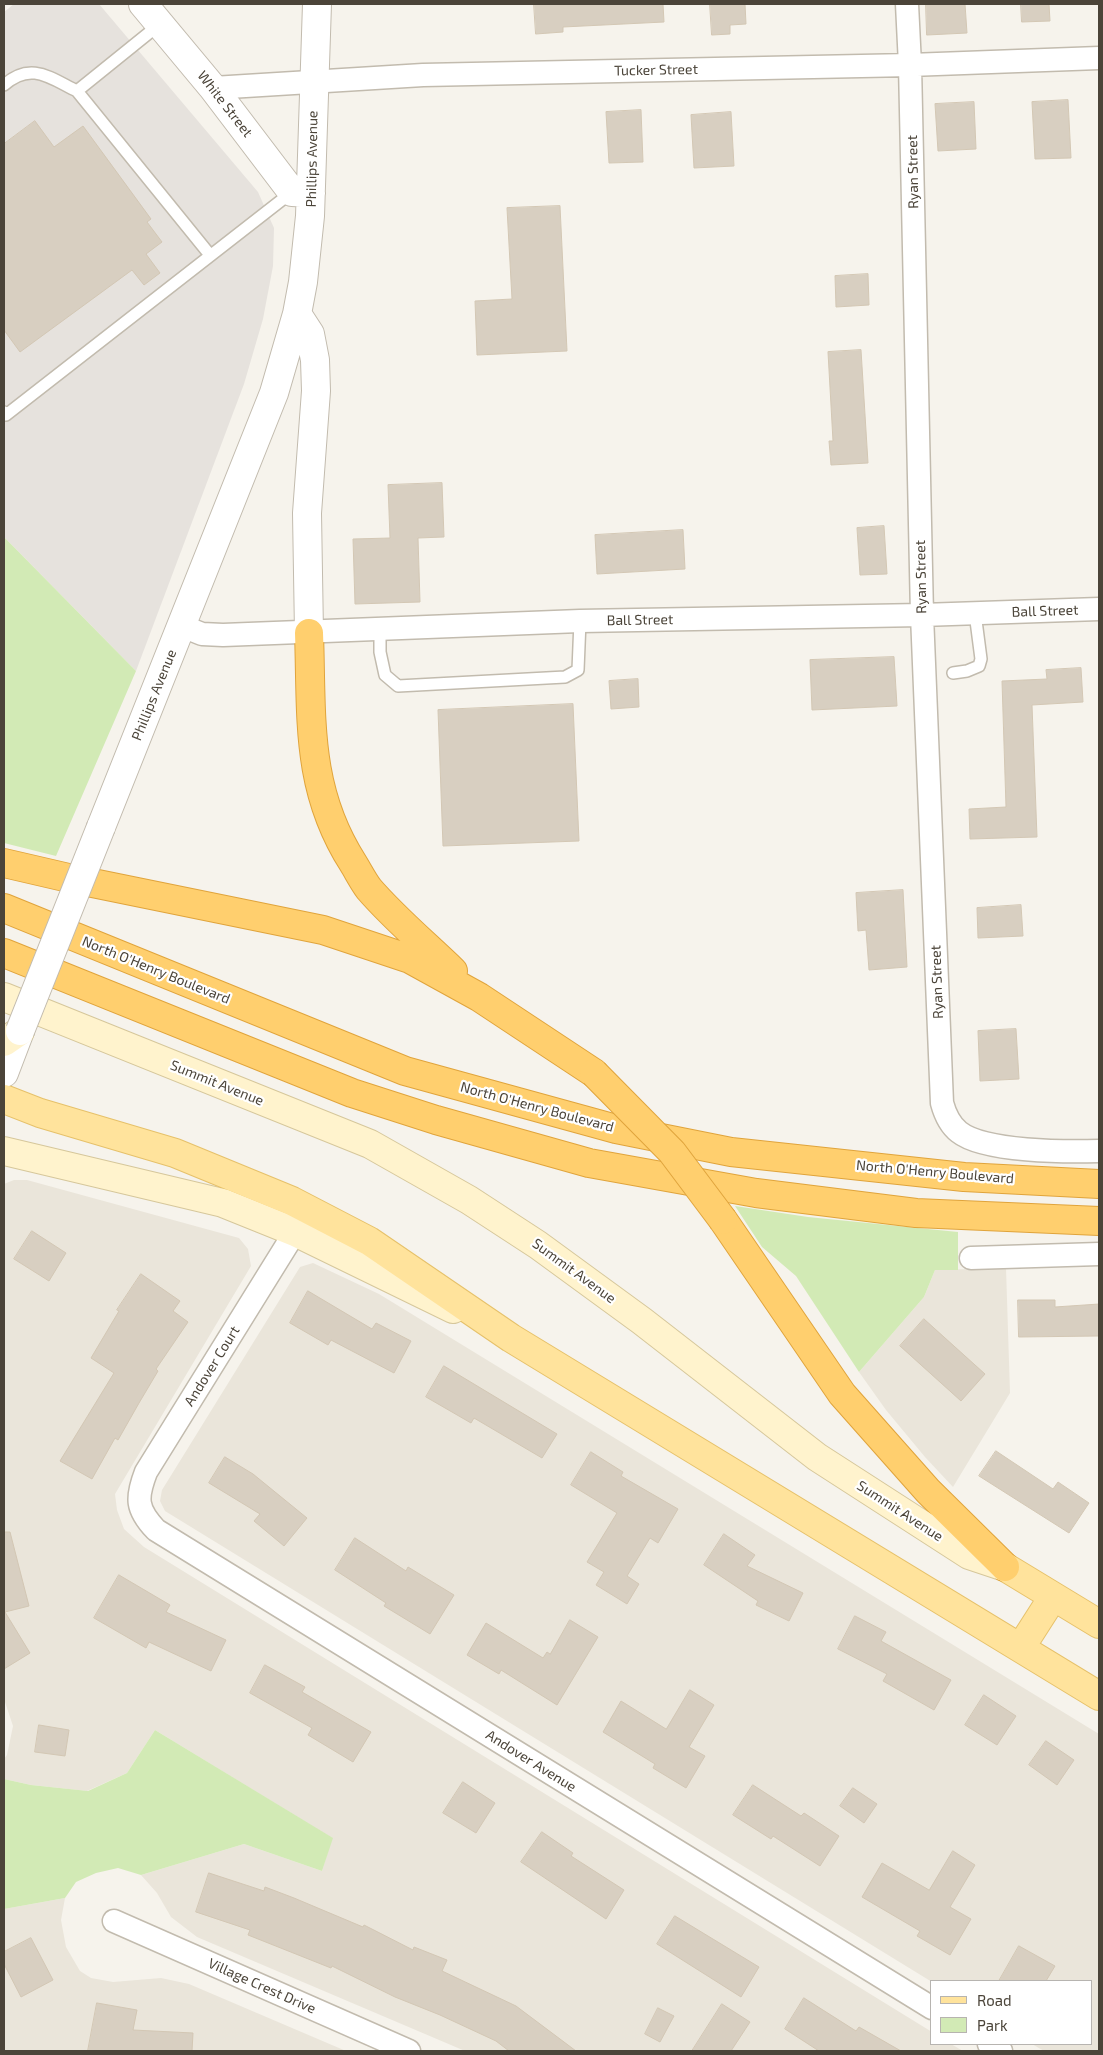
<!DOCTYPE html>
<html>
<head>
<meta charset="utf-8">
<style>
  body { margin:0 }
  #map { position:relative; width:1103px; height:2055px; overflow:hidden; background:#f6f3ec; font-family:"Exo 2",sans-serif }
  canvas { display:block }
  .frame { position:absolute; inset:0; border:5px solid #4b4439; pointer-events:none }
  .legend { position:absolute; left:930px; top:1980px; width:162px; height:65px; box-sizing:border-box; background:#fff; border:1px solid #b7b4b0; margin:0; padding:6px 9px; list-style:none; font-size:15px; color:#4b4439 }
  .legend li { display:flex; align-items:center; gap:10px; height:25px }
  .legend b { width:25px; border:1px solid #b7b4b0 }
</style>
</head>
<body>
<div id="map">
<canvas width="1103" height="2055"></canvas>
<div class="frame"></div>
<ul class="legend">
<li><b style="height:6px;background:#ffe39c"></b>Road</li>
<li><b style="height:14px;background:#d2eab5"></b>Park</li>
</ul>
</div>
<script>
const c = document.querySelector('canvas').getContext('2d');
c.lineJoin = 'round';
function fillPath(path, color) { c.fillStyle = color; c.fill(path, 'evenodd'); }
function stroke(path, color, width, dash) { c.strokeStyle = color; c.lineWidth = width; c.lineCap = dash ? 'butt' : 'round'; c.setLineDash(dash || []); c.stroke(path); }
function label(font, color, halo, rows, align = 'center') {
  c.font = font + ' "Exo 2",sans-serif'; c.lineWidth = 4.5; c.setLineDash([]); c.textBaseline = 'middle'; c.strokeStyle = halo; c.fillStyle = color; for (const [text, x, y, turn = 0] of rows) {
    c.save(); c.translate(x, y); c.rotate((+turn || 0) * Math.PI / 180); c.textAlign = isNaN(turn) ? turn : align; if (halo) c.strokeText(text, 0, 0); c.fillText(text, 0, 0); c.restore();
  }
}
const residential = new Path2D(`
  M 14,1180 L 27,1180 L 239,1238 L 248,1249 L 251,1266 L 115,1494 L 117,1510 L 124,1529 L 144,1547 L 932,2032 L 932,2044 L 951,2044 L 963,2051 L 465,2051 L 197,1937 L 171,1917 L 157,1893 L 141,1875 L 244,1844 L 322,1871 L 332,1838 L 155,1730 L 127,1773 L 87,1791 L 31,1785 L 4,1779 L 4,1759 L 7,1755 L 13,1726 L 4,1699 L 4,1184 Z
  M 313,1263 L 379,1294 L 1099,1734 L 1099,2051 L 1044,2051 L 1032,2044 L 1092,2044 L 1092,1981 L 932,1982 L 165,1511 L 160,1501 L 162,1490 L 300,1267 Z
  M 1006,1268 L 1010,1393 L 953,1487 L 925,1457 L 886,1410 L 859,1372 L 924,1297 L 935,1270 Z
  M 65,1898 L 61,1920 L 66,1947 L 80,1971 L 91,1978 L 113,1982 L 161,1978 L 189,1984 L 346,2051 L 4,2051 L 4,1909 Z`);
const industrial = new Path2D(`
  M 14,4 L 99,4 L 258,192 L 274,228 L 273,266 L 263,319 L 244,384 L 136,671 L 4,537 L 4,12 Z`);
const green = new Path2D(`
  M 4,537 L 136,671 L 56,856 L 4,843 Z
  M 735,1206 L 808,1217 L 958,1232 L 958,1270 L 935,1270 L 924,1297 L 859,1372 L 796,1276 L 762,1247 Z
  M 155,1730 L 333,1838 L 322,1871 L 244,1844 L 141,1875 L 118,1868 L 96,1873 L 76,1882 L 65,1898 L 4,1909 L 4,1779 L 31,1785 L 88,1791 L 127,1773 Z`);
const building = new Path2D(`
  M 534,4 L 663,4 L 664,22 L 563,27 L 563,32 L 536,34 Z
  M 710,4 L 745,4 L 746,24 L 730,25 L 730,34 L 712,35 Z
  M 926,4 L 965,4 L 967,33 L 927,35 Z
  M 1021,4 L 1049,4 L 1050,21 L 1022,22 Z
  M 1068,100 L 1071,158 L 1035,159 L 1032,102 Z
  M 974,102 L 976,149 L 938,151 L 935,104 Z
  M 641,110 L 643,162 L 609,163 L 606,112 Z
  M 731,112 L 734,166 L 694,168 L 691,115 Z
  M 35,121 L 54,147 L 83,126 L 151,219 L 147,222 L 162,242 L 146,254 L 160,273 L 144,285 L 132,270 L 20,352 L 4,330 L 4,144 Z
  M 560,206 L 567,351 L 477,355 L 475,301 L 512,299 L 507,208 Z
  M 868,274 L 869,305 L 836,307 L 835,276 Z
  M 861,350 L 868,463 L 831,465 L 829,441 L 833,441 L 828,352 Z
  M 442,483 L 444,537 L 418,538 L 420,602 L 355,604 L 353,539 L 390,538 L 388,485 Z
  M 884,526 L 887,574 L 860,575 L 857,528 Z
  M 683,530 L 685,569 L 597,574 L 595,535 Z
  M 894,657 L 897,706 L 812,710 L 810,660 Z
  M 1081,668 L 1083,702 L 1032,705 L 1037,837 L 970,839 L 969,809 L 1006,807 L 1002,681 L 1047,679 L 1046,670 Z
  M 638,679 L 639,707 L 611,709 L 609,681 Z
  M 573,704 L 579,841 L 443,846 L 438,710 Z
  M 903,890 L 907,967 L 869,970 L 866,930 L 858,931 L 856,893 Z
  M 1021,905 L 1023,936 L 978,938 L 977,908 Z
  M 1016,1029 L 1019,1079 L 980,1081 L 978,1031 Z
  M 32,1231 L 66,1253 L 49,1281 L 14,1259 Z
  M 141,1274 L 180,1301 L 173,1311 L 188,1322 L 156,1369 L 158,1371 L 139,1403 L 118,1440 L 115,1438 L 92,1479 L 60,1461 L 114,1373 L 91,1358 L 119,1311 L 117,1310 Z
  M 308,1291 L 372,1329 L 376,1323 L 411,1341 L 394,1373 L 331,1340 L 328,1345 L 290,1323 Z
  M 1018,1300 L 1055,1300 L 1055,1307 L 1099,1304 L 1099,1336 L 1019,1337 Z
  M 924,1319 L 985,1374 L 961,1401 L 900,1346 Z
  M 444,1366 L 557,1434 L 542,1458 L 474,1418 L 471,1423 L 426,1397 Z
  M 996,1451 L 1053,1489 L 1058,1482 L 1089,1503 L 1069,1533 L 979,1476 Z
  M 591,1452 L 623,1472 L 621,1476 L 678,1509 L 658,1543 L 650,1538 L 627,1576 L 639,1584 L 627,1604 L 596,1585 L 604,1572 L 587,1562 L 617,1513 L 571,1485 Z
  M 225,1457 L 253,1474 L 307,1518 L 284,1546 L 254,1521 L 260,1514 L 209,1483 Z
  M 4,1532 L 10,1532 L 29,1606 L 5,1612 L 30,1653 L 4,1669 Z
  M 724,1534 L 755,1555 L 747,1566 L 803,1593 L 789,1621 L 756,1605 L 758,1601 L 704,1565 Z
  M 355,1538 L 406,1571 L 408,1567 L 454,1595 L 430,1634 L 384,1606 L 386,1603 L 335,1570 Z
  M 119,1575 L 170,1605 L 166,1612 L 226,1640 L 211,1671 L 149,1642 L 146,1648 L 94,1618 Z
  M 855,1616 L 886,1632 L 881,1641 L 951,1680 L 934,1710 L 883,1681 L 887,1674 L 838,1649 Z
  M 570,1620 L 598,1637 L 557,1705 L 501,1670 L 499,1674 L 467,1655 L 486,1623 L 543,1658 L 547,1652 L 550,1654 Z
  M 265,1665 L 305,1687 L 302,1692 L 371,1732 L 353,1762 L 308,1735 L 312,1728 L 250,1693 Z
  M 690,1690 L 714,1705 L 689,1747 L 705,1756 L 686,1788 L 653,1768 L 655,1764 L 603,1732 L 621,1701 L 666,1729 Z
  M 984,1695 L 1016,1716 L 997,1745 L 965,1725 Z
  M 39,1725 L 69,1730 L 65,1756 L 35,1752 Z
  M 1046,1741 L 1074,1760 L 1057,1785 L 1029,1765 Z
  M 463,1782 L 495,1803 L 476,1833 L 443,1813 Z
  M 753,1785 L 801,1816 L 804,1813 L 839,1836 L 820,1866 L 773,1836 L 771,1839 L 733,1815 Z
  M 853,1788 L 877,1804 L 864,1823 L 840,1806 Z
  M 542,1832 L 573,1853 L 571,1856 L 624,1890 L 606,1919 L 521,1862 Z
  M 953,1851 L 975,1865 L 950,1907 L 971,1919 L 950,1955 L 917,1936 L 920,1931 L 862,1897 L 882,1863 L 929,1890 Z
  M 209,1873 L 264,1891 L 265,1887 L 294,1898 L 363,1927 L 364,1925 L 413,1950 L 414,1947 L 447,1960 L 442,1971 L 516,2006 L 576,2051 L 509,2051 L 496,2041 L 440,2015 L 395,1997 L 332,1966 L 331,1968 L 248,1935 L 250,1930 L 196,1912 Z
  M 675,1916 L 759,1967 L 741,1997 L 657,1944 Z
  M 31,1938 L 53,1980 L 21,1997 L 4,1964 L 4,1952 Z
  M 1019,1946 L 1055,1966 L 1046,1981 L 999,1981 Z
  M 804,1998 L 856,2031 L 859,2027 L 901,2051 L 819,2051 L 785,2029 Z
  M 97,2003 L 137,2010 L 133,2030 L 193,2033 L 192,2051 L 88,2051 Z
  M 722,2004 L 750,2022 L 731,2051 L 692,2051 Z
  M 658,2008 L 674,2016 L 660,2042 L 645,2034 Z`);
const service = new Path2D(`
  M 4,85 C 31,61 50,78 77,91 L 160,24
  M 77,91 L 210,255
  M 4,412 L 6,415 L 292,192
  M 380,630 L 380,652 L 385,675 L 398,686 L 565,677 L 578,670 L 580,621
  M 953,673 L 967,671 L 979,666 L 981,659 L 975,613`);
const minor = new Path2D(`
  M 907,4 L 910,65 L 922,615 L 942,1103 C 945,1114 950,1125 959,1132 C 984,1152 1067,1152 1099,1151
  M 213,88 L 423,75 L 910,65 L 1099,58
  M 182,626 L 202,634 L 223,635 L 580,621 L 922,615 L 1099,609
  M 295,1232 L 146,1472 C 136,1498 136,1509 156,1530 L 932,2008
  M 971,1258 L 1099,1254
  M 114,1921 L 409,2051
  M 989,2044 L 1001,2051`);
const tertiary = new Path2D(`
  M 143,4 L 213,88 L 292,192 L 311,193
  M 297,314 L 310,334 L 315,360 L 316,391 L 307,513 L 309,633
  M 101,827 L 274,393 L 297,314 L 303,282 L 310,216 L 317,4
  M 4,1073 L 20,1031`);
const secondary = new Path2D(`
  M 4,997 L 370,1144 L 469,1200 L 538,1245 L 642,1321 L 817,1457 L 969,1555 L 1005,1567
  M 4,1042 L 20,1031
  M 4,1151 L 223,1203 L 295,1232 L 453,1309`);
const primary = new Path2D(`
  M 4,1099 L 40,1113 L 175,1153 L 292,1201 L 369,1241 L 511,1338 L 1099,1696
  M 1005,1567 L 1099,1624
  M 1021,1647 L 1053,1597`);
const motorway = new Path2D(`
  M 309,633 C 312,717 305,788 353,863 C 358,871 363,881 369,889 C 394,918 425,944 453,971
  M 4,863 L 73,879 L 323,930 L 410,959 L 479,997 L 594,1073
  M 4,908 L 405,1071 L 616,1129 L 731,1152 L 964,1177 L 1099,1184
  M 4,953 L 352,1093 L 436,1120 L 589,1163 L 756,1193 L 916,1213 L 1099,1221
  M 723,1220 L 842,1394 L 928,1491 L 1005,1567`);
const tertiaryBridge = new Path2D(`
  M 20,1031 L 101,827`);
const motorwayBridge = new Path2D(`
  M 594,1073 L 672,1152 L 723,1220`);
const streetNames = [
  ["Tucker Street",656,70,-1],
  ["White Street",225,104,52],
  ["Phillips Avenue",312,159,-89],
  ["Ryan Street",913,172,-91],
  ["Ryan Street",921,577,-91],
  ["Ball Street",1045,611,-2],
  ["Ball Street",640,620,-1],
  ["Phillips Avenue",154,695,-68],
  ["North O'Henry Boulevard",156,970,22],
  ["Ryan Street",937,982,-92],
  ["Summit Avenue",217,1083,22],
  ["North O'Henry Boulevard",537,1107,15],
  ["North O'Henry Boulevard",935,1172,5],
  ["Summit Avenue",574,1271,36],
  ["Andover Court",212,1366,-58],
  ["Summit Avenue",900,1511,33],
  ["Andover Avenue",531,1761,32],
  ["Village Crest Drive",262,1986,24]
];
fillPath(residential, '#eae5da');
fillPath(industrial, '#e6e2dd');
fillPath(green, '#d2eab5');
fillPath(building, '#d8cfc1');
stroke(building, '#d3c7b4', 1);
stroke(service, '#c2bbae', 14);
stroke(minor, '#c2bbae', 25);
stroke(tertiary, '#c2bbae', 30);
stroke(secondary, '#d6c79b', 30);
stroke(primary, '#e6c16a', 30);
stroke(motorway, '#e0a43c', 30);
stroke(service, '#fff', 11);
stroke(minor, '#fff', 22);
stroke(tertiary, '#fff', 28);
stroke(secondary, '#fff3cd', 28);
stroke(primary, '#ffe39c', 28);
stroke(motorway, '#ffcf6e', 28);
stroke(tertiaryBridge, '#c2bbae', 30, []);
stroke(motorwayBridge, '#e0a43c', 30, []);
stroke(tertiaryBridge, '#fff', 28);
stroke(motorwayBridge, '#ffcf6e', 28);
label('14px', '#4b4439', '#fff', streetNames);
</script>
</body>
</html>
